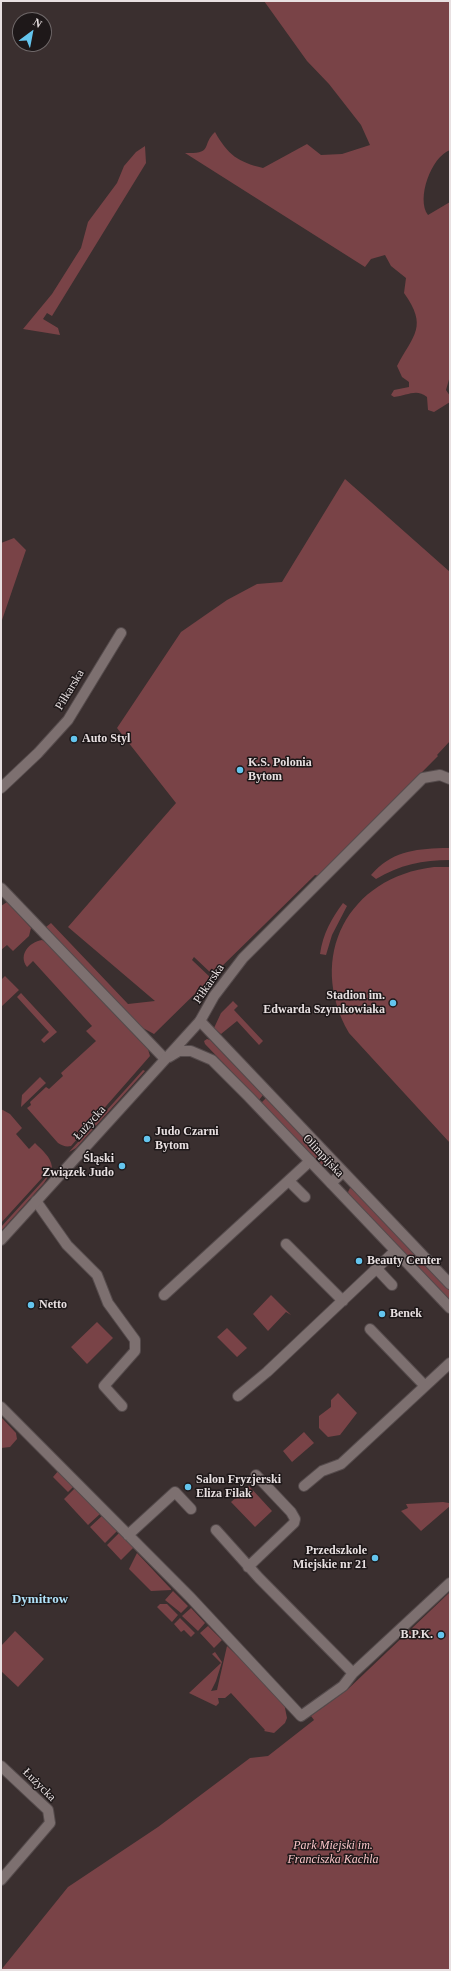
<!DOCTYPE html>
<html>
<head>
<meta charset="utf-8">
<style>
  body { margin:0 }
  #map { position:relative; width:451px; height:1971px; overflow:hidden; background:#3a2f2f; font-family:"Times New Roman",serif }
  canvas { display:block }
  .frame { position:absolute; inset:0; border:2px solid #e8e0e1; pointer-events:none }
  .north { position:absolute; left:12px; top:12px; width:40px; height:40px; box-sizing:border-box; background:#1e1819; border:1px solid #6f6869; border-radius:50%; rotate:32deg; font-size:11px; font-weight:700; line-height:16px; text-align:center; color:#e8e0e1 }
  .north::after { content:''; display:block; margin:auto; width:14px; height:18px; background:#64c5ee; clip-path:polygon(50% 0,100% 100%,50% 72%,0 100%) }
</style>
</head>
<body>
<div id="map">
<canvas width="451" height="1971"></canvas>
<div class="frame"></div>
<div class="north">N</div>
</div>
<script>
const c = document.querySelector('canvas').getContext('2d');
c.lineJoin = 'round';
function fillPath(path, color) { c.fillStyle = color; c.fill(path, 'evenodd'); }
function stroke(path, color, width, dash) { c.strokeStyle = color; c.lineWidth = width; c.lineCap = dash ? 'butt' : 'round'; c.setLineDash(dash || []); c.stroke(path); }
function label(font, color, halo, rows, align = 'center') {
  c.font = font + ' "Times New Roman",serif'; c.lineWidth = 3; c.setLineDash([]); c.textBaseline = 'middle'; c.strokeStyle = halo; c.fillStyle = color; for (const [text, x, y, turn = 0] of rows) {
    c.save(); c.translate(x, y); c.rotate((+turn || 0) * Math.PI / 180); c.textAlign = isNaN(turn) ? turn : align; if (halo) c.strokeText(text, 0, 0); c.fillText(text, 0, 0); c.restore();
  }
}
const green = new Path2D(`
  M 264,1 L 450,1 L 450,150 C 431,157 416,199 428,215 L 450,202 L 450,376 L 446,390 L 450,396 L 450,402 L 434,412 L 428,410 L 427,397 C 416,388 407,396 394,397 L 391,395 L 394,390 L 409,387 L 409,382 L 402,377 L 397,366 C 414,334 428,327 404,293 L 406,278 L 391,266 L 385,255 L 371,259 L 365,267 L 185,153 C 214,154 201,145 215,132 C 228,155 238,162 263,168 L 307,144 L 321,155 L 342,154 L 370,145 L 361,125 L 329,84 L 307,61 Z
  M 145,146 L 146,163 L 52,316 L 47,313 L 43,319 L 58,328 L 60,335 L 23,329 L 52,294 L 81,248 L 88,222 L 117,183 L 124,166 L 136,152 Z
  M 345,479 L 450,572 L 450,741 L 437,755 L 438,756 L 319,876 L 315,875 L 213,975 L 194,957 L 192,960 L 211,978 L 154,1034 L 141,1027 L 46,927 L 51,923 L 128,1004 L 155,1001 L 68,927 L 176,803 L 117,728 L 181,632 L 227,600 L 257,584 L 282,582 Z
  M 14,538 L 26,550 L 1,623 L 1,543 Z
  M 443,848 L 450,848 L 450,860 C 423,860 399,865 376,879 L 371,875 C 391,852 413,849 443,848 Z
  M 434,867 L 450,867 L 450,1143 L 349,1033 C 306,957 348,877 434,867 Z
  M 7,902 L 31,928 L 29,936 L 13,951 L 7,945 L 1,950 L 2,943 L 1,943 L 1,906 Z
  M 343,903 L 347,906 L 332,935 L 326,955 L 320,954 C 323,934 331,919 343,903 Z
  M 42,940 L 48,944 L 148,1049 L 150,1056 L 71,1146 C 66,1147 63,1146 58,1143 L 27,1108 L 31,1105 L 30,1102 L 46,1087 L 49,1089 L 63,1076 L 61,1073 L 96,1041 L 86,1031 L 92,1026 L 33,961 L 27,967 C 18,955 29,942 42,940 Z
  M 5,976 L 19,990 L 1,1007 L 1,980 Z
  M 21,993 L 57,1032 L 44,1043 L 41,1040 L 49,1032 L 17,997 Z
  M 233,1001 L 238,1006 L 234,1010 L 263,1041 L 259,1045 L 237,1021 L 221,1034 L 214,1028 L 221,1013 Z
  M 207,1039 L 210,1040 L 263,1095 L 259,1100 L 205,1044 L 204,1041 Z
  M 143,1070 L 145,1071 L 76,1148 L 69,1152 Z
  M 40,1077 L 46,1083 L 21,1107 L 22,1095 Z
  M 266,1098 L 327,1162 L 326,1165 L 324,1167 L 320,1165 L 261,1103 Z
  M 1,1109 L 10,1114 L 22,1128 L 16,1134 L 29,1149 L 35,1143 C 42,1150 51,1157 52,1167 L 1,1223 Z
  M 51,1172 L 44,1183 L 1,1231 L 1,1227 Z
  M 350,1188 L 353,1189 L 450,1291 L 450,1302 L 349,1195 L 348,1192 Z
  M 271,1295 L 291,1315 L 286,1312 L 268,1331 L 253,1314 Z
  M 97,1322 L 113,1338 L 87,1364 L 71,1347 Z
  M 227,1328 L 247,1348 L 237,1357 L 217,1337 Z
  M 338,1393 L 357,1413 L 340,1435 L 328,1437 L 319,1428 L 319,1416 L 331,1407 L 331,1400 Z
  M 1,1417 L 16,1433 L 17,1439 L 10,1447 L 1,1448 Z
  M 304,1432 L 314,1443 L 292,1462 L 283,1451 Z
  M 59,1470 L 74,1486 L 68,1492 L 53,1477 Z
  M 249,1486 L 272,1511 L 255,1527 L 231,1502 Z
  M 76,1487 L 101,1513 L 88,1525 L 64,1499 Z
  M 443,1502 L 449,1503 L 450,1506 L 421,1531 L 401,1511 L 408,1508 L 406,1504 Z
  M 103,1515 L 118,1530 L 105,1543 L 90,1527 Z
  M 120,1532 L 134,1547 L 121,1560 L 107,1545 Z
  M 137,1553 L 171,1589 L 171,1590 L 151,1591 L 129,1569 Z
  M 173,1591 L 188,1606 L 181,1613 L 165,1600 Z
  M 450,1592 L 450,1970 L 1,1970 L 68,1887 L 158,1827 L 250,1758 L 268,1756 L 314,1720 L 311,1716 L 347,1690 Z
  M 160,1604 L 167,1604 L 178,1615 L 172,1622 L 157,1607 Z
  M 191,1608 L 205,1623 L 198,1631 L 182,1616 Z
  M 180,1618 L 195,1633 L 191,1637 L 184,1630 L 181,1632 L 174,1624 Z
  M 208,1626 L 222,1640 L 214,1648 L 200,1633 Z
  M 15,1631 L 44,1659 L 18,1687 L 1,1671 L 1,1646 Z
  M 227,1646 L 243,1661 L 245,1661 L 284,1703 L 287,1718 L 285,1723 L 274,1733 L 264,1731 L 265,1730 L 231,1693 L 225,1698 L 218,1698 L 219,1703 L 216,1706 L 189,1693 L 221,1663 L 212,1654 L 215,1652 L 222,1662 L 216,1681 L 211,1691 L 217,1690 Z`);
const street = new Path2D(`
  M 1,788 L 38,753 L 68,720 L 121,633
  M 1,888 L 165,1059
  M 200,1021 L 214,996 L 243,958 L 423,778 L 440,775 L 450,779
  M 289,1181 L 305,1197
  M 331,1183 L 343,1172
  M 36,1201 L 67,1245 L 97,1275 L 108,1303 L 135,1340 L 135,1351 L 104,1386 L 122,1406
  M 286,1244 L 343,1301
  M 377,1269 L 392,1285
  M 164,1295 L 310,1161
  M 370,1329 L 425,1386
  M 238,1396 L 267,1372 L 395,1251
  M 1,1407 L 190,1597 L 301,1716 L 343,1686 L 353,1673 L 450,1583
  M 304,1486 L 322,1471 L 341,1464 L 450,1363
  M 216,1530 L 259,1578 L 353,1673
  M 128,1535 L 175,1492 L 191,1509
  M 248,1567 L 294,1523 L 295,1519 L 291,1512 L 256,1475
  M 1,1766 L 48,1810 L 50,1823 L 1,1880`);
const secondary = new Path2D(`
  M 169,1057 L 179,1051 L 191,1051 L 212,1060 L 249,1097 L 450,1308
  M 1,1240 L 200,1021 L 450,1284`);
const markers = [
  [74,739,4,"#64c5ee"],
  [240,770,4,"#64c5ee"],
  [393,1003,4,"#64c5ee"],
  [147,1139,4,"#64c5ee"],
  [122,1166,4,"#64c5ee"],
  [359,1261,4,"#64c5ee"],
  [31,1305,4,"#64c5ee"],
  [382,1314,4,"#64c5ee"],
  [188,1487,4,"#64c5ee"],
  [375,1558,4,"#64c5ee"],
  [441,1635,4,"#64c5ee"]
];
const streetNames = [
  ["Piłkarska",70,690,-59],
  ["Piłkarska",209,984,-56],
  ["Łużycka",90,1123,-48],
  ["Olimpijska",323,1156,47],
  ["Łużycka",39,1785,45]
];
const poiNames = [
  ["Auto Styl",82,739],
  ["K.S. Polonia",248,763],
  ["Bytom",248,777],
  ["Stadion im.",385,996,"right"],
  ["Edwarda Szymkowiaka",385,1010,"right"],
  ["Judo Czarni",155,1132],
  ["Bytom",155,1146],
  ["Śląski",114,1159,"right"],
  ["Związek Judo",114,1173,"right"],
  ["Beauty Center",367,1261],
  ["Netto",39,1305],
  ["Benek",390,1314],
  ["Salon Fryzjerski",196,1480],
  ["Eliza Filak",196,1494],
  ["Przedszkole",367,1551,"right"],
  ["Miejskie nr 21",367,1565,"right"],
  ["B.P.K.",433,1635,"right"]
];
const parkNames = [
  ["Park Miejski im.",333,1846],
  ["Franciszka Kachla",333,1860]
];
const neighbourhoodNames = [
  ["Dymitrow",40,1600]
];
fillPath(green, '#794347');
stroke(street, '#554b4c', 12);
stroke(secondary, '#554b4c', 12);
stroke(street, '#7d7070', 10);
stroke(secondary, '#7d7070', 10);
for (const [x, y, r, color] of markers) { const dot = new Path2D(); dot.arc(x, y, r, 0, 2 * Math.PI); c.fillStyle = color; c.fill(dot); stroke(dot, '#1e1819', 1.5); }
label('12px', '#e8e0e1', '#1e1819', streetNames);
label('bold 12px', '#e8e0e1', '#1e1819', poiNames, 'left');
label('italic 12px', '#f9c5c8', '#1e1819', parkNames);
label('bold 13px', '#afe1f8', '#1e1819', neighbourhoodNames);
</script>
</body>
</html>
